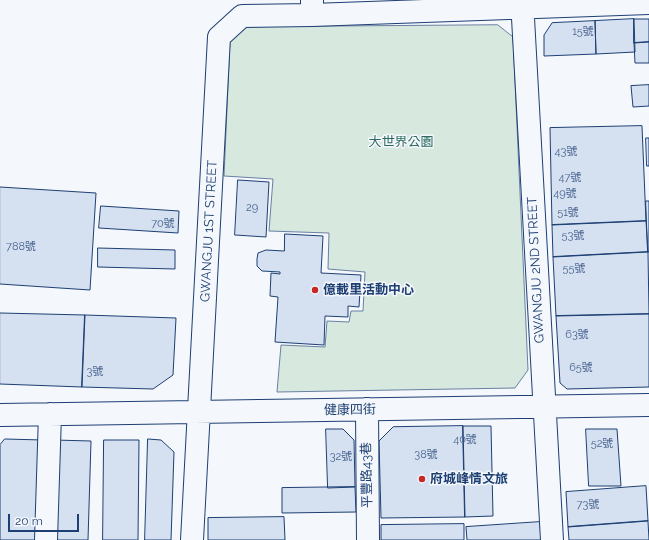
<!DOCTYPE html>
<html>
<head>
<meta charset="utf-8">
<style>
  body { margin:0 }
  #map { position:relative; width:649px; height:540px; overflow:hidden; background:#f4f7fb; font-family:Raleway,sans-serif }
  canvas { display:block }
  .scale { position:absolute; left:8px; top:514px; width:71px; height:18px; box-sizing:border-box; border:2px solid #1d3f73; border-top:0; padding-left:5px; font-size:12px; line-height:14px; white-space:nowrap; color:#1d3f73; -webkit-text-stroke:3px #f4f7fb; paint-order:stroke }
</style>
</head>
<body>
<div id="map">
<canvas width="649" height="540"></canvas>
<div class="scale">20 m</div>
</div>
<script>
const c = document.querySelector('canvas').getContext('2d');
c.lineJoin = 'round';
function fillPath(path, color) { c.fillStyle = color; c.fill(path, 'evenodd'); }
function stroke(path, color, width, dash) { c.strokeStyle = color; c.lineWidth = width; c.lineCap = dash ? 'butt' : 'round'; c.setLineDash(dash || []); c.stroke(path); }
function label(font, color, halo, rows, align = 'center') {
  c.font = font + ' Raleway,"Noto Sans TC",sans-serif'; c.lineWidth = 3; c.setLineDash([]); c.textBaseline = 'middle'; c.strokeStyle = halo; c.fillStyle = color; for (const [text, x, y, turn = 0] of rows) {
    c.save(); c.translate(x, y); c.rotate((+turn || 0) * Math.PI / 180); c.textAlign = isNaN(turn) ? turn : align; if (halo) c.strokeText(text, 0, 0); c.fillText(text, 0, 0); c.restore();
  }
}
const green = new Path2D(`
  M 498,25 L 513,37 L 528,370 L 515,388 L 277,392 L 281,345 L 325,347 L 327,321 L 349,322 L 351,311 L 363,311 L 365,272 L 328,269 L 329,233 L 269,231 L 273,179 L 224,176 L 230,41 L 243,27 Z`);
const building = new Path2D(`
  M 634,19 L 649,19 L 649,42 L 634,43 Z
  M 634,19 L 635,52 L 596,54 L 595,21 Z
  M 595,21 L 596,54 L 544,56 L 544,35 L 552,23 Z
  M 649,42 L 649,63 L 635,63 L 634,43 Z
  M 649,85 L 649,106 L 633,107 L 631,86 Z
  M 642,126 L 646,221 L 552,225 L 550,128 Z
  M 646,138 L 649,138 L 649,166 L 647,166 Z
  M 238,180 L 269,182 L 266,237 L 235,235 Z
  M 0,187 L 96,193 L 90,290 L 0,284 Z
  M 646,201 L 649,201 L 649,252 L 648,252 Z
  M 101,206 L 179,211 L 178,233 L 99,228 Z
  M 646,221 L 648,252 L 553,257 L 552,225 Z
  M 285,234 L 323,236 L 321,273 L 361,275 L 359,307 L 348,306 L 348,317 L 325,316 L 324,345 L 275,342 L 278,297 L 270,296 L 271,273 L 280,274 L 280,272 L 262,271 L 257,266 L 257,259 L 258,253 L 266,250 L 284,251 Z
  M 98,248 L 175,250 L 175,269 L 98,267 Z
  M 648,252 L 649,314 L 556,316 L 553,257 Z
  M 0,313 L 85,315 L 82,387 L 0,384 Z
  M 649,314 L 649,387 L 567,389 L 560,383 L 556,316 Z
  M 85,315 L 176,318 L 173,375 L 153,389 L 82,387 Z
  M 463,426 L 491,426 L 493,516 L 465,517 Z
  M 463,426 L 465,517 L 381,518 L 379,441 L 393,427 Z
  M 326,429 L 343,429 L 354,440 L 355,487 L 328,488 Z
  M 586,429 L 617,429 L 621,486 L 589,486 Z
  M 5,439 L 43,440 L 40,540 L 0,540 L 0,445 Z
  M 148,439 L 161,440 L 174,452 L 171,540 L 145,540 Z
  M 54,440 L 91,441 L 88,540 L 51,540 Z
  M 104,440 L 139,440 L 138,540 L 103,540 Z
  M 646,486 L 648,521 L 568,527 L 566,492 Z
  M 355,487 L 356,512 L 282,513 L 282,488 Z
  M 284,517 L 285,540 L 208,540 L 208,518 Z
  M 648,521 L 649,540 L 569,540 L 568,527 Z
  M 540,522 L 541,540 L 467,540 L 466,527 Z
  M 464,524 L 464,540 L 381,540 L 381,525 Z`);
const minor = new Path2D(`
  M 522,0 L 552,540
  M 312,15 L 649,3
  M 367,409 L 368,540
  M 0,415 L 649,405
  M 46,540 L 50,414
  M 192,540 L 219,37 L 242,16 L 312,15 L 312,0`);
const markers = [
  [315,290,4,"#c62828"],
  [422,479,4,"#c62828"]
];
const numberNames = [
  ["15號",583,32],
  ["43號",566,152],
  ["47號",570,178],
  ["49號",565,194],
  ["29",252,208],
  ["51號",568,213],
  ["70號",163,224],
  ["53號",573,236],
  ["788號",21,247],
  ["55號",574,269],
  ["63號",577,335],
  ["65號",581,368],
  ["3號",95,372],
  ["40號",465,440],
  ["52號",602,444],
  ["38號",426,455],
  ["32號",341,457],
  ["73號",588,505]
];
const parkNames = [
  ["大世界公園",401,142]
];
const streetNames = [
  ["GWANGJU 1ST STREET",209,231,-87],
  ["GWANGJU 2ND STREET",536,270,-93],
  ["健康四街",350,410,-1],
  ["平豐路43巷",367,475,-91]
];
const poiNames = [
  ["億載里活動中心",323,290],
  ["府城峰情文旅",430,479]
];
fillPath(green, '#d7e8df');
stroke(green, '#687fa3', 1);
fillPath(building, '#d5e0f0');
stroke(building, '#1d3f73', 1);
stroke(minor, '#1d3f73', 24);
stroke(minor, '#f4f7fb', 22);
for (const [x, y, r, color] of markers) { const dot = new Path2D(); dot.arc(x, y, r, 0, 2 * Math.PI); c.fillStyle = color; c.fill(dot); stroke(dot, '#f4f7fb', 1.5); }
label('11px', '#4b6792', null, numberNames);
label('13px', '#2c6c60', '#f4f7fb', parkNames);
label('13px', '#1d3f73', '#f4f7fb', streetNames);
label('bold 13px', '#1d3f73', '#f4f7fb', poiNames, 'left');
</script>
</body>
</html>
